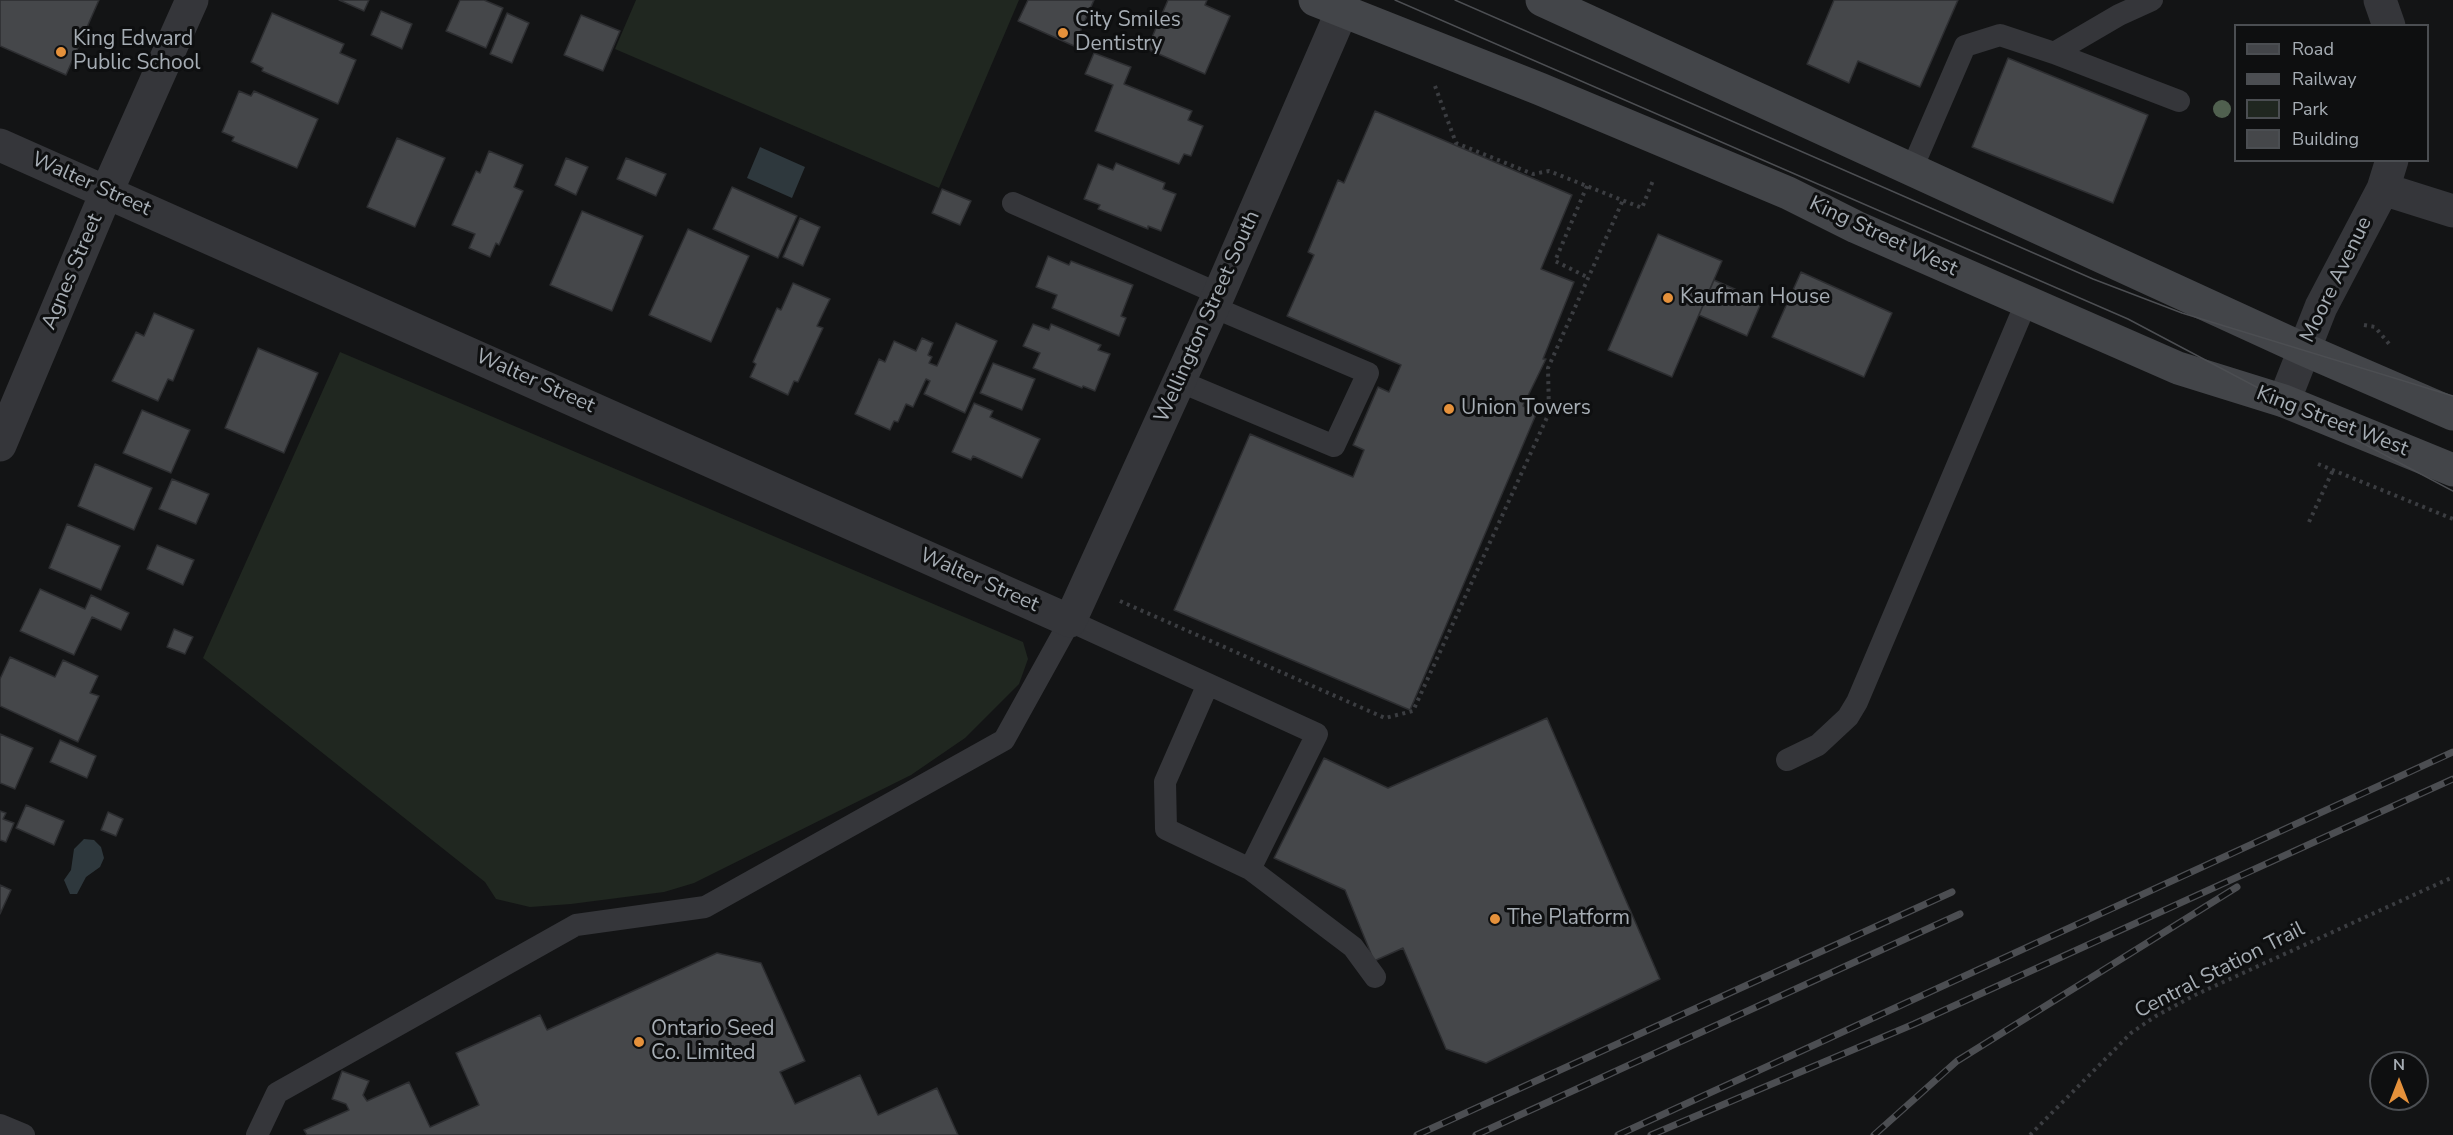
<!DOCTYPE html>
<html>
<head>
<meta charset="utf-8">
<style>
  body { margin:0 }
  #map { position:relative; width:2453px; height:1135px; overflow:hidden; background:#131415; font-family:"Nunito Sans",sans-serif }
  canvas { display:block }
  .legend { position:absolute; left:2234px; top:24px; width:195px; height:138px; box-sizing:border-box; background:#0e0f10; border:2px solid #4b4e52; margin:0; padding:8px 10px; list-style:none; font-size:18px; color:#a6adb4 }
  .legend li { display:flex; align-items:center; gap:12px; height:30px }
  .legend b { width:30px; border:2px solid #4b4e52 }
  .north { position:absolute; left:2369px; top:1051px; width:60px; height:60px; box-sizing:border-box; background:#0e0f10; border:2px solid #4b4e52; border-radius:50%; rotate:0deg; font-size:16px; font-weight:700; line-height:24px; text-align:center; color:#a6adb4 }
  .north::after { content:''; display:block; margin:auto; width:21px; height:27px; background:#e5913b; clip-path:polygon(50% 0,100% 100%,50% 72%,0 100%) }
</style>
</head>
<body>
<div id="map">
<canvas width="2453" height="1135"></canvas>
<ul class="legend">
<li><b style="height:8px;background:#434549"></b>Road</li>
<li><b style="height:8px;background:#4c4e52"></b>Railway</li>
<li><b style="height:16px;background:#202720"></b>Park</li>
<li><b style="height:16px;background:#45474a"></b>Building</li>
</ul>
<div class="north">N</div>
</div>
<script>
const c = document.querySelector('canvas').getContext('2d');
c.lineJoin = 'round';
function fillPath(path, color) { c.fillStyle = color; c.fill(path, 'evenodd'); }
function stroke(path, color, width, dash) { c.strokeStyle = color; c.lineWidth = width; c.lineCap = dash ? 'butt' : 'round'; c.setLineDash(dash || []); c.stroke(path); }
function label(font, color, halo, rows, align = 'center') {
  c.font = font + ' "Nunito Sans",sans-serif'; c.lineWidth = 6; c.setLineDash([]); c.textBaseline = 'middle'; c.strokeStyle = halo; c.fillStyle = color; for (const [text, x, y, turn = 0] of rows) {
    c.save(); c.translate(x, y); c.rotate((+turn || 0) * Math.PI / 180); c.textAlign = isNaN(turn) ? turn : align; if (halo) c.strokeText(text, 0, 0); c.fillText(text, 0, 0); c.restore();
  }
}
const green = new Path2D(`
  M 636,0 L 1019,0 L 939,188 L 615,49 Z
  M 340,352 L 1023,642 L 1028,659 L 1019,684 L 965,738 L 911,775 L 694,883 L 664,892 L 571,904 L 530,907 L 496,899 L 485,882 L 203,658 Z`);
const water = new Path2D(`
  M 760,147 L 805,167 L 792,198 L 747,178 Z
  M 84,839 L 94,840 L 101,847 L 104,858 L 100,867 L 86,877 L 77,894 L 70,894 L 64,880 L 71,870 L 74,849 Z`);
const building = new Path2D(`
  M 0,0 L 99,0 L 66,75 L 0,46 Z
  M 339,0 L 369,0 L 364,11 Z
  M 460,0 L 484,0 L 503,8 L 486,48 L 446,31 Z
  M 1028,0 L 1094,0 L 1074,46 L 1018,21 Z
  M 1168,0 L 1207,0 L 1205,5 L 1230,16 L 1205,74 L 1147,49 Z
  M 1834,0 L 1958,0 L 1920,87 L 1858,61 L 1849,83 L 1807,64 Z
  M 381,11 L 412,24 L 402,49 L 371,35 Z
  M 272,13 L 344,44 L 340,53 L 356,60 L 338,104 L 262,71 L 263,68 L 251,62 Z
  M 507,13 L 529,23 L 512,63 L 490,54 Z
  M 581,15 L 620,31 L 603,71 L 564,55 Z
  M 1094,53 L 1131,67 L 1124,84 L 1192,111 L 1188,120 L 1203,126 L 1191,156 L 1184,154 L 1179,164 L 1095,131 L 1113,85 L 1085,74 Z
  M 2008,58 L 2148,115 L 2113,203 L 1972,147 Z
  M 239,91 L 251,96 L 254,91 L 318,119 L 297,168 L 232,141 L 234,137 L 222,132 Z
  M 1375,111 L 1572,195 L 1541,269 L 1574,282 L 1543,359 L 1546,359 L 1523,406 L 1537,412 L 1410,710 L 1174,610 L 1250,434 L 1353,477 L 1364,450 L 1353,445 L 1378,387 L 1389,392 L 1401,365 L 1287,316 L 1314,255 L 1308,252 L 1338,180 L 1344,183 Z
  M 397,138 L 445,158 L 415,227 L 367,207 Z
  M 489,151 L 523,165 L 514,187 L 523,191 L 499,245 L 496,243 L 490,257 L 469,248 L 475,234 L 452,225 L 476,171 L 480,173 Z
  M 566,158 L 588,167 L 576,195 L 555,185 Z
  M 626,158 L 666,174 L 656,196 L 617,179 Z
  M 1116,163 L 1165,183 L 1163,189 L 1176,194 L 1161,231 L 1148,226 L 1148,229 L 1098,209 L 1100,205 L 1084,199 L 1098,164 L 1113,170 Z
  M 732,187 L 797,216 L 778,258 L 713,229 Z
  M 942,189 L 971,201 L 960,225 L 932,213 Z
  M 582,211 L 643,236 L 612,311 L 550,285 Z
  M 800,218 L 820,227 L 803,266 L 783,257 Z
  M 688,229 L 749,256 L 711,342 L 649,315 Z
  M 1658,234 L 1722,261 L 1672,377 L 1608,350 Z
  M 1048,256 L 1069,265 L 1071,261 L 1133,285 L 1121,316 L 1126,318 L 1119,336 L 1052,308 L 1057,295 L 1036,287 Z
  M 1801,272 L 1892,313 L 1864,377 L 1772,337 Z
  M 1714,280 L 1762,301 L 1747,336 L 1699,315 Z
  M 793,283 L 830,299 L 817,326 L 823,328 L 798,382 L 794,381 L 788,395 L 750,377 L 756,364 L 753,362 L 777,308 L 781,310 Z
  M 154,313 L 194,330 L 173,381 L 168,379 L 158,401 L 112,381 L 136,332 L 144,336 Z
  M 956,323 L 997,341 L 965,413 L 924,394 L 930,381 L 926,379 L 913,407 L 906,404 L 898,422 L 894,421 L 890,430 L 855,414 L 879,359 L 885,362 L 894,341 L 916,351 L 922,338 L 933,343 L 928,355 L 932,357 L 929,363 L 937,366 Z
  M 1033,324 L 1049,330 L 1051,324 L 1101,345 L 1098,350 L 1110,354 L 1095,391 L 1083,386 L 1082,388 L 1033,368 L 1040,353 L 1023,346 Z
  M 258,348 L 318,373 L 284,453 L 225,428 Z
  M 993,363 L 1035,379 L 1022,410 L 980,393 Z
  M 974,403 L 993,411 L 990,417 L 1040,439 L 1022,478 L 973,456 L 971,460 L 952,452 Z
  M 142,410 L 190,430 L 171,473 L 123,453 Z
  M 95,464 L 152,488 L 134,530 L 78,506 Z
  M 172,479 L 209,494 L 196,524 L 159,509 Z
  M 67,524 L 120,546 L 101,590 L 49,568 Z
  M 157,545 L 194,560 L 183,585 L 147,569 Z
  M 40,589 L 85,609 L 91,595 L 129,613 L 121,630 L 92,617 L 74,655 L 20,631 Z
  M 174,629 L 193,637 L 185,654 L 167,647 Z
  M 10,657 L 55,677 L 63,660 L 98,676 L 90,693 L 99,696 L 78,742 L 0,706 L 0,679 Z
  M 1547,718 L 1660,979 L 1486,1063 L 1446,1049 L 1403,948 L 1374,961 L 1345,890 L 1274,858 L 1324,758 L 1388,788 Z
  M 0,734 L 33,748 L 15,789 L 0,783 Z
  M 60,740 L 96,756 L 87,778 L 50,762 Z
  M 26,805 L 64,821 L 54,845 L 16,828 Z
  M 0,811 L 6,813 L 3,819 L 14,823 L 6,842 L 0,840 Z
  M 108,812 L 123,819 L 116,836 L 101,830 Z
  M 0,885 L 11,890 L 0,914 Z
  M 717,953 L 761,963 L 805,1061 L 780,1072 L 795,1104 L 860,1075 L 878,1115 L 937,1088 L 958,1135 L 307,1135 L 304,1130 L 349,1110 L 346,1104 L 332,1099 L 342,1071 L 369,1081 L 363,1095 L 367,1101 L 409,1082 L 430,1127 L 479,1105 L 456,1053 L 540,1015 L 547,1030 Z`);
const path = new Path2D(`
  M 1435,86 L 1456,143 L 1533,174 L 1549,171 L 1642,208 L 1654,178
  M 1587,186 L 1555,261 L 1589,278
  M 2364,325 L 2375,327 L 2390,345
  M 2318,464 L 2453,519
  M 2309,522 L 2333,470
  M 1120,601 L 1385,718 L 1413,711 L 1549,413 L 1548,368 L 1623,200
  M 2030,1135 L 2131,1033 L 2156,1016 L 2195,995 L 2453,877`);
const lane = new Path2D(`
  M 2054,53 L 2179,101
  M 1911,171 L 1965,46 L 2000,35 L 2054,53 L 2119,15 L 2152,0
  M 1013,203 L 1219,294
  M 1179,381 L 1334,446 L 1368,373 L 1213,307
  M 1787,760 L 1818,745 L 1848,717 L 1857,702 L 2026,303
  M 1250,869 L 1353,947 L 1375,977
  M 0,1125 L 24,1135
  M 257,1135 L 277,1093 L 576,925 L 705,907 L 1004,740 L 1070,621 L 1317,734 L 1250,869 L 1166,829 L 1165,782 L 1208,684`);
const street = new Path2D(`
  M 2380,0 L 2389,26
  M 0,145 L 1070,621 L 1219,294 L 1342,11
  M 2383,189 L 2453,211
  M 2284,401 L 2321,307 L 2383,189 L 2392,160
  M 0,445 L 107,191 L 192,0`);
const secondary = new Path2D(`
  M 1315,0 L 1540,89 L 1788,193 L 1856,227 L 2178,368 L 2284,401 L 2453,470
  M 1542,0 L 2303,349 L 2453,414`);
const tram = new Path2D(`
  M 1395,0 L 2128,319 L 2453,491
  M 1455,0 L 2093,279 L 2182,313 L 2453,396`);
const rail = new Path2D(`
  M 1417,1135 L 1952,892
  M 1476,1135 L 1960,914
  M 1618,1135 L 2453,752
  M 1651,1135 L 1914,1024 L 2453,779
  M 1874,1135 L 1957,1061 L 2237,887`);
const trees = [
  [2222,109]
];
const markers = [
  [1063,33,6,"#e5913b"],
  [61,52,6,"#e5913b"],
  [1668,298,6,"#e5913b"],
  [1449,409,6,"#e5913b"],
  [1495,919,6,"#e5913b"],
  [639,1042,6,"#e5913b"]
];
const poiNames = [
  ["City Smiles",1075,21],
  ["Dentistry",1075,45],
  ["King Edward",73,40],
  ["Public School",73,64],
  ["Kaufman House",1680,298],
  ["Union Towers",1461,409],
  ["The Platform",1507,919],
  ["Ontario Seed",651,1030],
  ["Co. Limited",651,1054]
];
const streetNames = [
  ["Walter Street",91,185,24],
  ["King Street West",1883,237,25],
  ["Agnes Street",73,272,-67],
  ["Moore Avenue",2337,280,-64],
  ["Wellington Street South",1208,317,-66],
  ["Walter Street",535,382,24],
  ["King Street West",2332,422,21],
  ["Walter Street",979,581,24],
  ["Central Station Trail",2220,971,-27]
];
fillPath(green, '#202720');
fillPath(water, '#2e383d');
fillPath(building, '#45474a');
stroke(building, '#2d2e31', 1.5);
stroke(path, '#3b3d41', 4, [3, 4.5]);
stroke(lane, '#35363a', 22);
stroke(street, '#35363a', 33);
stroke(secondary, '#434549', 33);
stroke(tram, '#4c4e52', 1.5);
stroke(rail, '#4c4e52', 7);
stroke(rail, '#0e0f10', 4.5, [14]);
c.fillStyle = '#50604f';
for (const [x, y] of trees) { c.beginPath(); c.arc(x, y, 9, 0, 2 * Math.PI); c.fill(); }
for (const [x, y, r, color] of markers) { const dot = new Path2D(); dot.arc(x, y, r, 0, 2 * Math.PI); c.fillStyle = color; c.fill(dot); stroke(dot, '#0e0f10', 2); }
label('21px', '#a6adb4', '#0e0f10', poiNames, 'left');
label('21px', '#a6adb4', '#0e0f10', streetNames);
</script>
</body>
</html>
